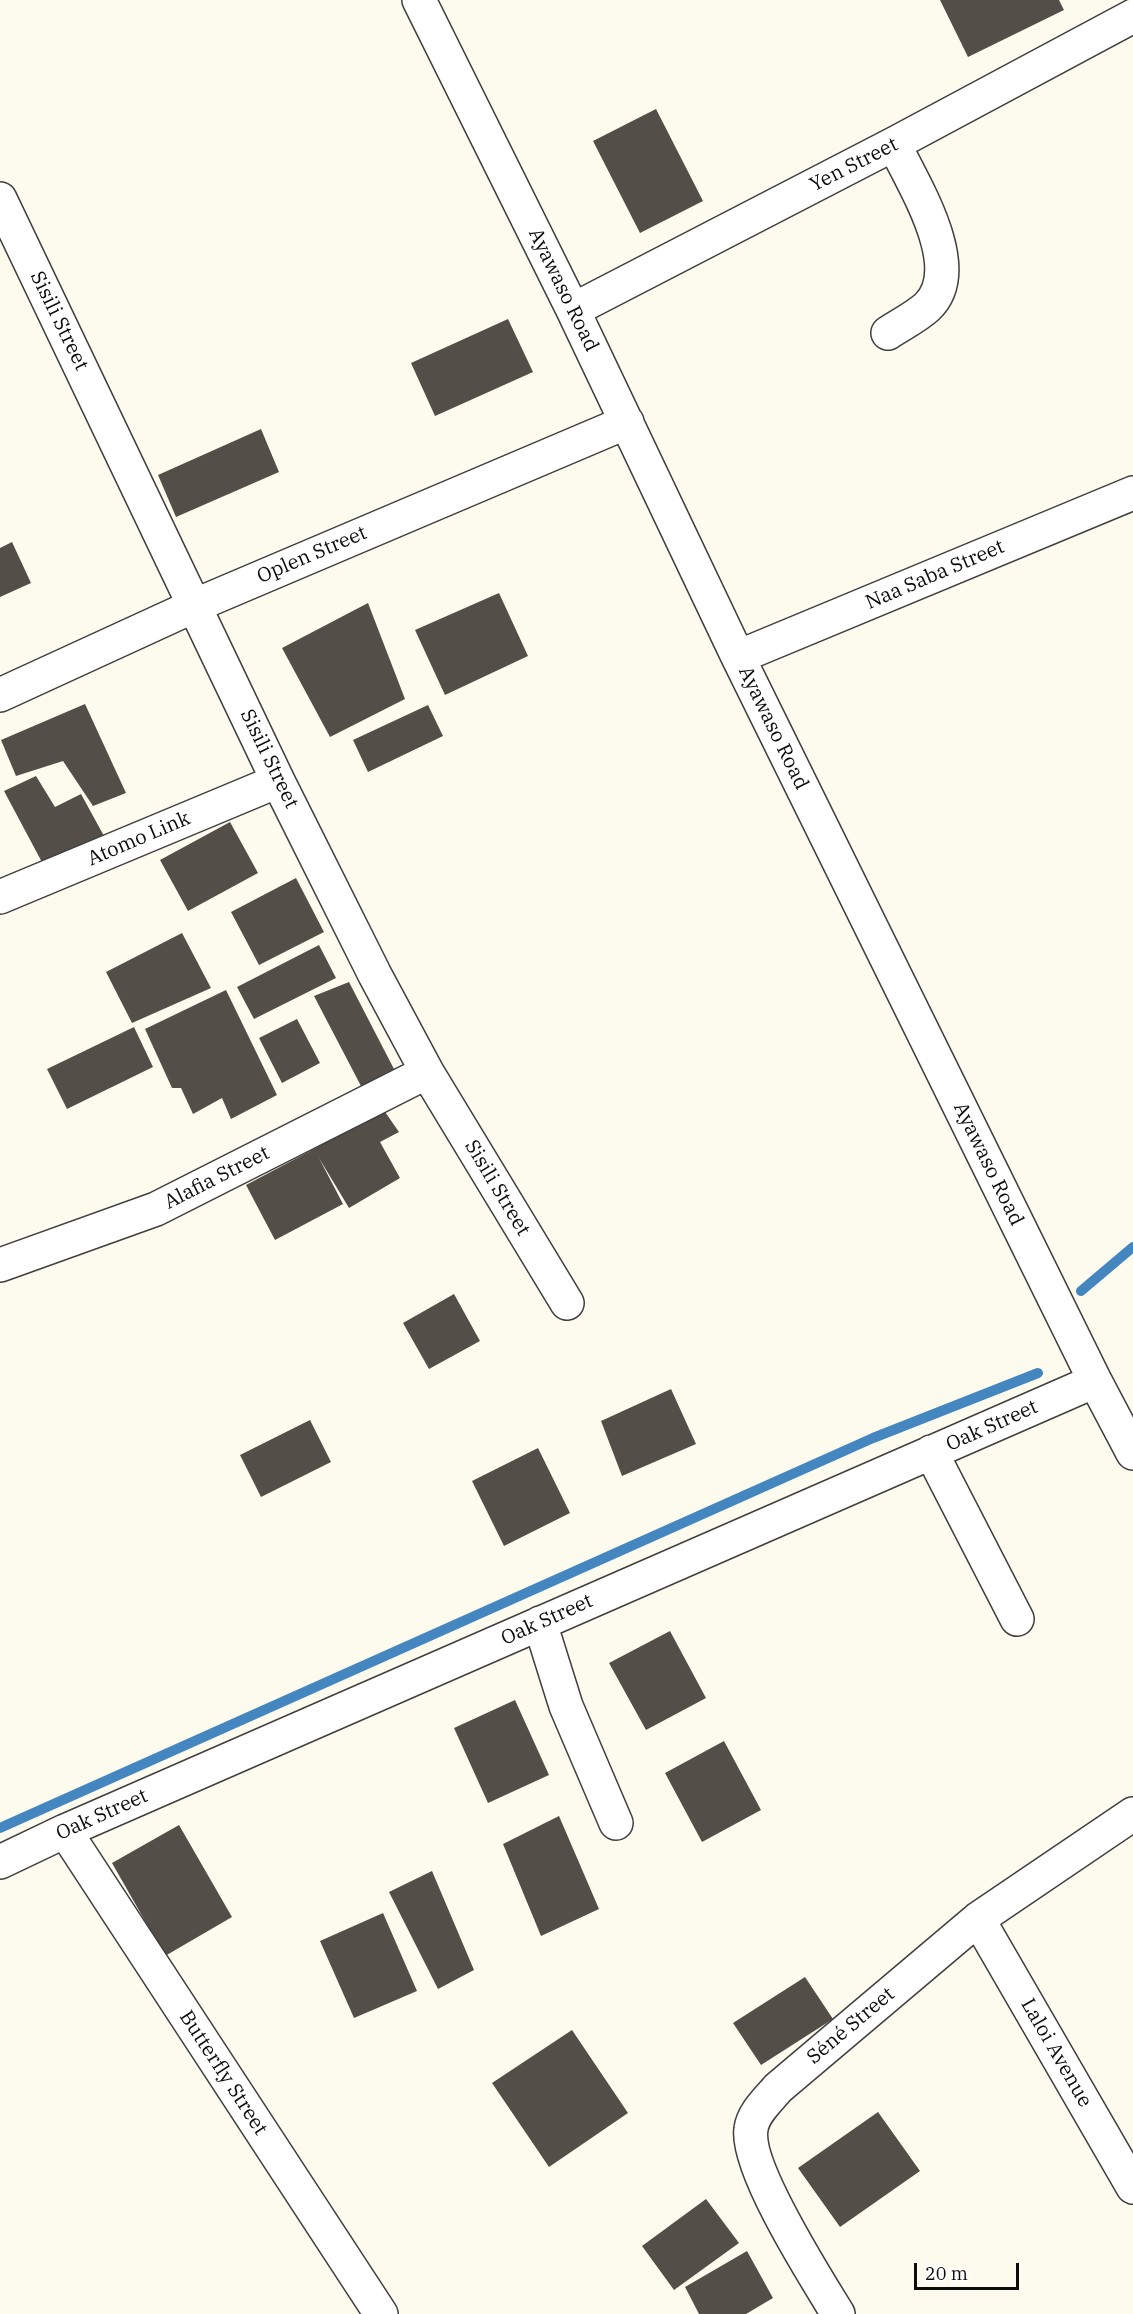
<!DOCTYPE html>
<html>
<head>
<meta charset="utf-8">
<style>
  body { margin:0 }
  #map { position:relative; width:1133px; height:2314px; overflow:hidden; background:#fdfbed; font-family:"IBM Plex Serif",serif }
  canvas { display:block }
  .scale { position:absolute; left:914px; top:2263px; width:105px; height:27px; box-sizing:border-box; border:3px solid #0c0c0c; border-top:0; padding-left:8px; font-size:18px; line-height:21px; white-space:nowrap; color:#0c0c0c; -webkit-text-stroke:4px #fff; paint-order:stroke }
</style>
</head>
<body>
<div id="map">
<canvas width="1133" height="2314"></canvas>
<div class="scale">20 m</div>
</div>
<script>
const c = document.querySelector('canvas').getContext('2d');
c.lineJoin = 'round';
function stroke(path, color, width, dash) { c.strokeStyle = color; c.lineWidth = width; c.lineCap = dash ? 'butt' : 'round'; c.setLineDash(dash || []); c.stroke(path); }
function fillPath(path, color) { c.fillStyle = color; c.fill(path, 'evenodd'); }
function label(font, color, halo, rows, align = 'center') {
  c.font = font + ' "IBM Plex Serif",serif'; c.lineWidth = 6; c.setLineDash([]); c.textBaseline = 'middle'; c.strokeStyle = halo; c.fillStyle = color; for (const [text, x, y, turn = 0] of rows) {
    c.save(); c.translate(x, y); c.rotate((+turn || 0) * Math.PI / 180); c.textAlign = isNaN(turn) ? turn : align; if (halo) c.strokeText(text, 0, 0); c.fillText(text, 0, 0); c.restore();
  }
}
const stream = new Path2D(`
  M 1081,1291 L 1133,1247
  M 0,1828 L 873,1438 L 1038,1373`);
const building = new Path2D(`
  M 940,0 L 1059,0 L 1064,10 L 968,57 Z
  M 656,109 L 703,201 L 640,233 L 593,141 Z
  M 508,319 L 533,372 L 435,416 L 411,363 Z
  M 261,429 L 279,472 L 176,517 L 158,475 Z
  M 12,542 L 31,583 L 0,597 L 0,548 Z
  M 499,593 L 528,656 L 445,695 L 415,630 Z
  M 368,603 L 405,699 L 330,737 L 282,648 Z
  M 85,704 L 126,793 L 93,806 L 63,761 L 16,776 L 1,740 Z
  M 428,705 L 443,736 L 368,772 L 353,740 Z
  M 36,776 L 55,807 L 81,794 L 104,836 L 44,866 L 4,791 Z
  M 230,822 L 258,873 L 188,911 L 160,860 Z
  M 296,878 L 324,932 L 259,965 L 231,912 Z
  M 182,933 L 211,988 L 132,1023 L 106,972 Z
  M 319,945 L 336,978 L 254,1019 L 237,987 Z
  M 349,982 L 394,1069 L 361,1086 L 314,996 Z
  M 226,990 L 277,1095 L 231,1119 L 222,1098 L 193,1114 L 181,1088 L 172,1088 L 145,1029 Z
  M 297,1019 L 320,1063 L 282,1083 L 259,1038 Z
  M 134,1027 L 153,1067 L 67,1109 L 47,1069 Z
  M 383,1109 L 399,1132 L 380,1142 L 400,1178 L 349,1208 L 319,1158 L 343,1204 L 275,1240 L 246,1185 L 314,1149 Z
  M 454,1294 L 480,1341 L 429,1369 L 403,1323 Z
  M 671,1389 L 696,1444 L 622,1476 L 601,1421 Z
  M 310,1420 L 331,1462 L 261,1497 L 240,1455 Z
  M 538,1448 L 570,1513 L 504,1546 L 472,1481 Z
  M 670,1631 L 706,1698 L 646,1730 L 609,1663 Z
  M 515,1700 L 549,1775 L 488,1803 L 454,1728 Z
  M 724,1741 L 761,1810 L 702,1842 L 665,1773 Z
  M 559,1816 L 599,1909 L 541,1936 L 503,1844 Z
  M 179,1825 L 232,1917 L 165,1956 L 112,1863 Z
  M 432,1871 L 474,1970 L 438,1989 L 389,1892 Z
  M 383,1913 L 417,1991 L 354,2018 L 320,1941 Z
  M 805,1977 L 833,2019 L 761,2065 L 733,2023 Z
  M 572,2030 L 628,2113 L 549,2167 L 492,2083 Z
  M 878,2112 L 920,2171 L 840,2227 L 798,2168 Z
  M 706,2199 L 739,2243 L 674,2290 L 642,2246 Z
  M 747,2251 L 773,2298 L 746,2314 L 699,2314 L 685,2287 Z`);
const minor = new Path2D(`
  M 419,0 L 573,310 L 738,657 L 1095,1381 L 1133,1453
  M 0,199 L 278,781 L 375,975 L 427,1072 L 567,1303
  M 573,310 L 894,144 L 1133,16
  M 888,333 C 900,325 916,317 927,307 C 968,269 913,184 894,144
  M 738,657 L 1133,493
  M 0,695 L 196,605 L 627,422
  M 0,897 L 278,781
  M 0,1265 L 156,1209 L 427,1072
  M 931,1452 L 1017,1619
  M 540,1623 L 566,1706 L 616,1823
  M 65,1831 L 381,2314
  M 0,1862 L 65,1831 L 1095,1381
  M 978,1919 L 1133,2187
  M 838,2314 C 816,2278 745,2167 751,2129 C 753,2113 768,2100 778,2088 L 978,1919 L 1133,1814`);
const streetNames = [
  ["Yen Street",854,165,-27],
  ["Ayawaso Road",563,290,64],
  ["Sisili Street",59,321,64],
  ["Oplen Street",312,555,-23],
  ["Naa Saba Street",935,575,-23],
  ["Ayawaso Road",773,728,64],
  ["Sisili Street",269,759,64],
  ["Atomo Link",139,839,-23],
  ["Ayawaso Road",988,1164,64],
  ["Alafia Street",217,1178,-27],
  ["Sisili Street",497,1188,59],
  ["Oak Street",992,1426,-24],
  ["Oak Street",547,1620,-24],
  ["Oak Street",102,1815,-24],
  ["Séné Street",851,2026,-40],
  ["Laloi Avenue",1056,2053,60],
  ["Butterfly Street",223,2073,57]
];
stroke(stream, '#4486c0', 10);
fillPath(building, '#544e49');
stroke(minor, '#3f3f3f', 36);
stroke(minor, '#fff', 33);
label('20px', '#0c0c0c', '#fff', streetNames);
</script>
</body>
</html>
